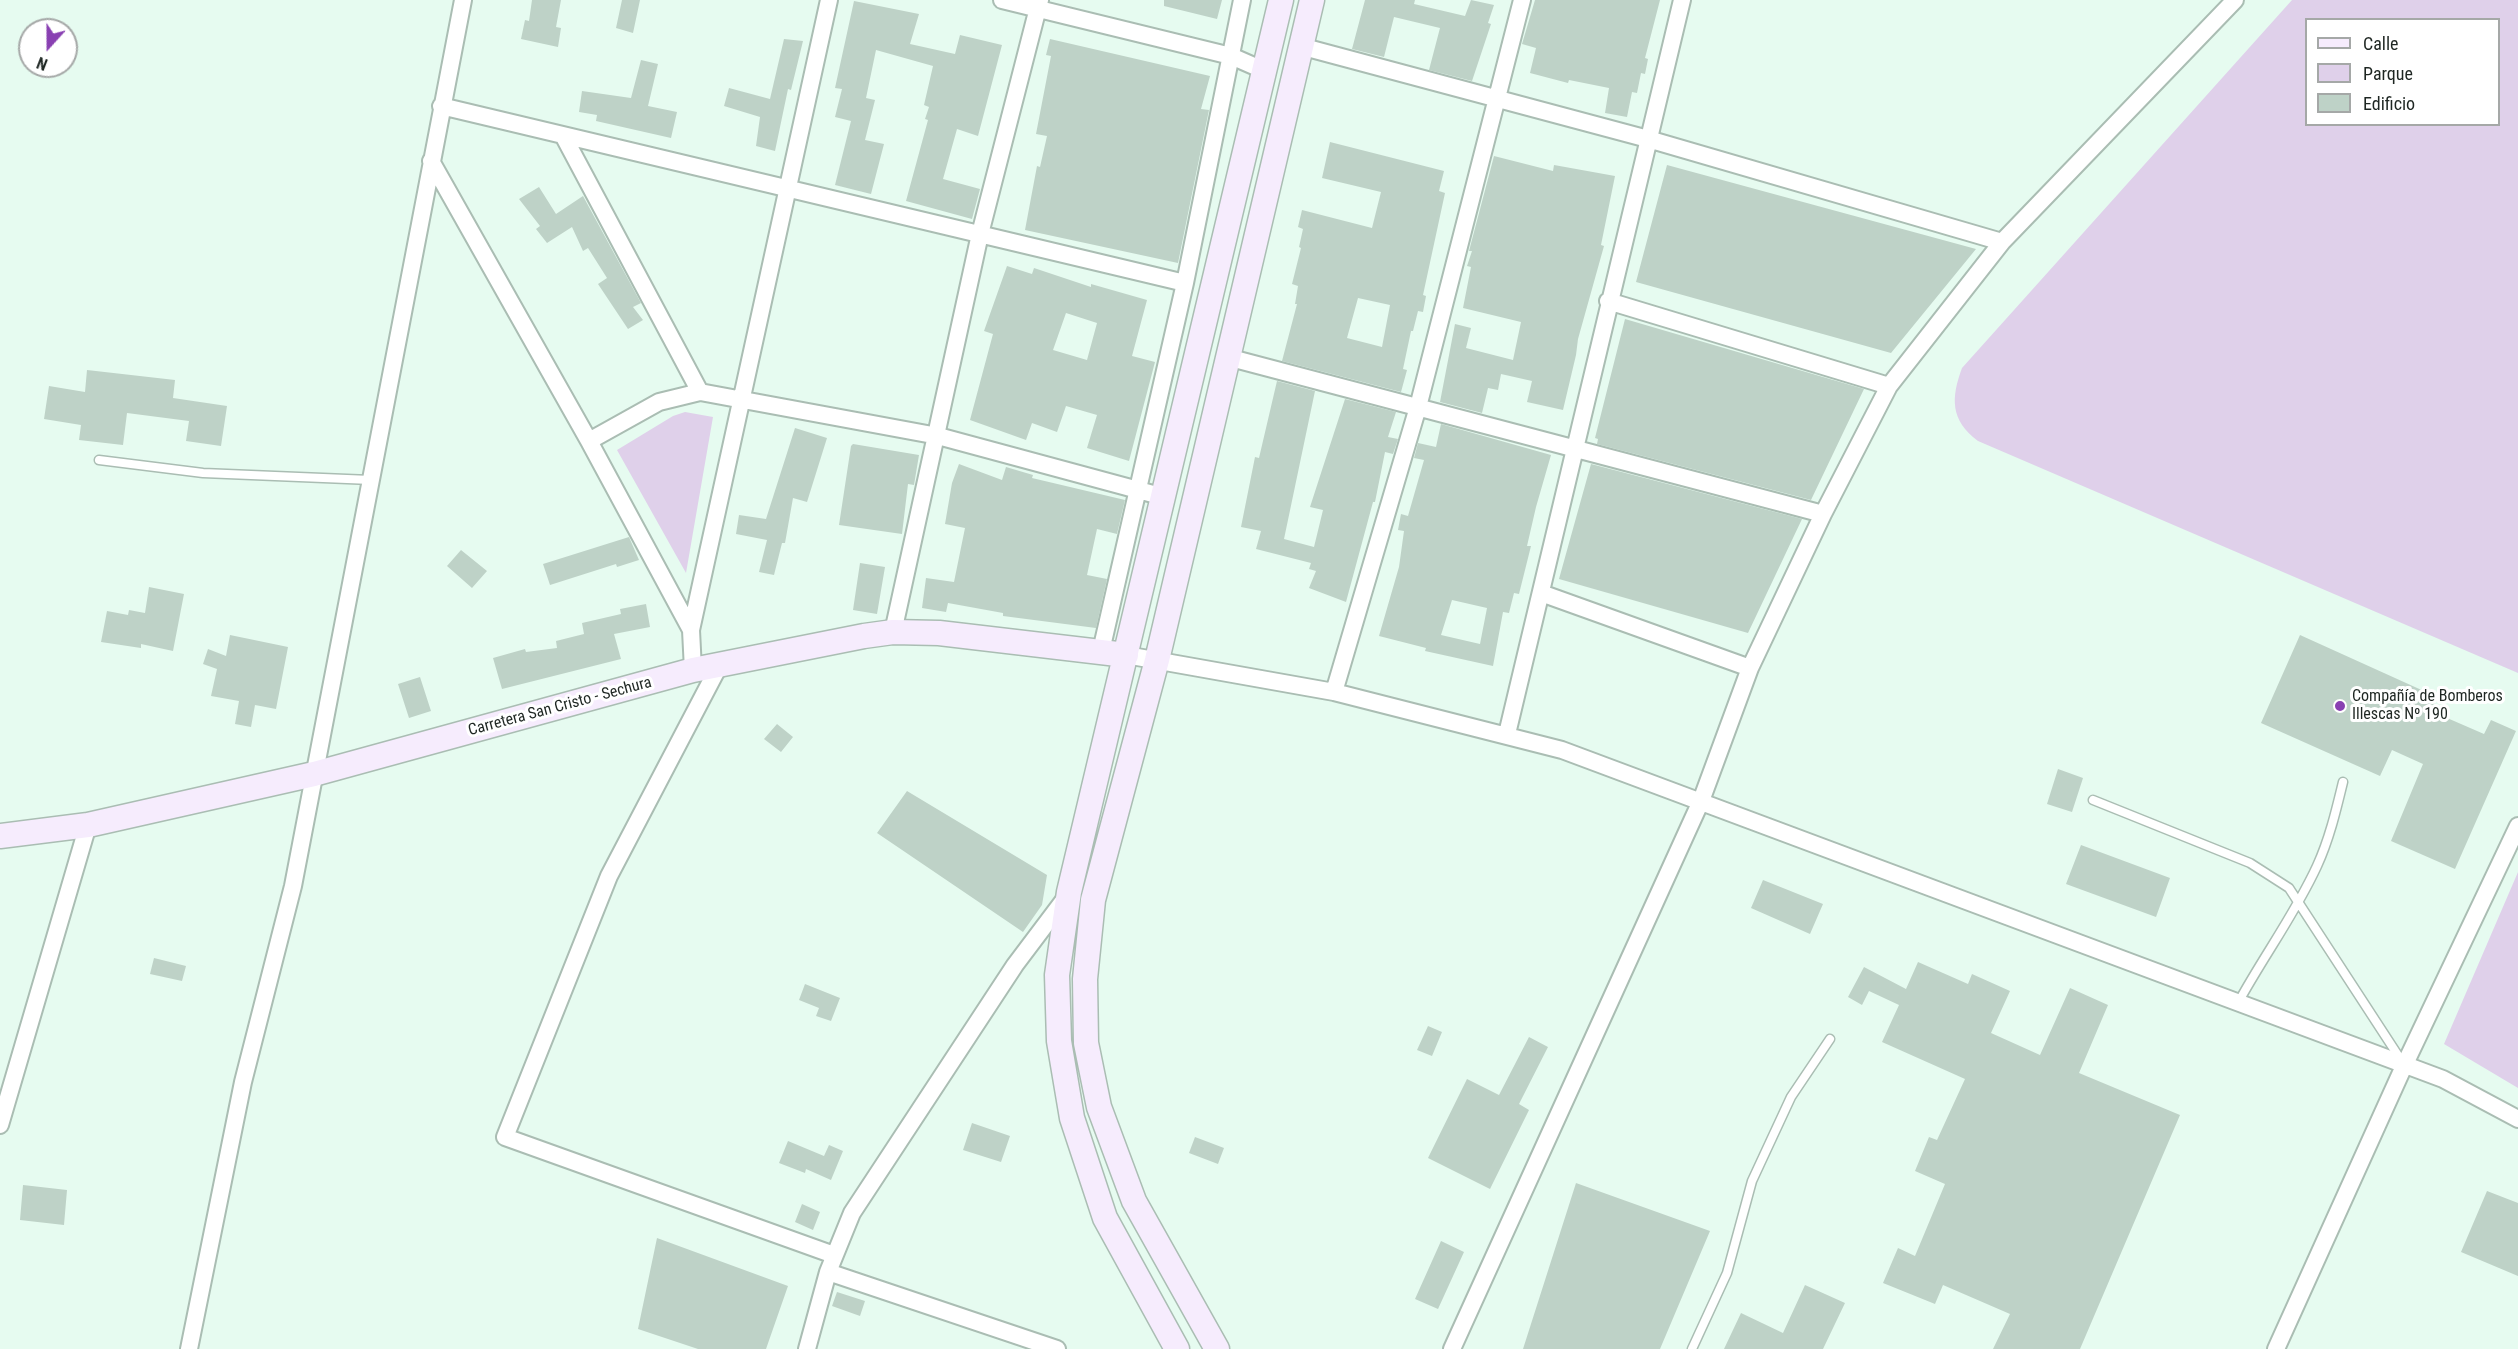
<!DOCTYPE html>
<html>
<head>
<meta charset="utf-8">
<style>
  body { margin:0 }
  #map { position:relative; width:2518px; height:1349px; overflow:hidden; background:#e6fbf0; font-family:"Roboto Condensed",sans-serif }
  canvas { display:block }
  .legend { position:absolute; left:2305px; top:18px; width:195px; height:108px; box-sizing:border-box; background:#fff; border:2px solid #a5a8a7; margin:0; padding:8px 10px; list-style:none; font-size:18px; color:#1e2622 }
  .legend li { display:flex; align-items:center; gap:12px; height:30px }
  .legend b { width:30px; border:2px solid #a5a8a7 }
  .north { position:absolute; left:18px; top:18px; width:60px; height:60px; box-sizing:border-box; background:#fff; border:2px solid #a5a8a7; border-radius:50%; rotate:201deg; font-size:16px; font-weight:700; line-height:24px; text-align:center; color:#1e2622 }
  .north::after { content:''; display:block; margin:auto; width:21px; height:27px; background:#8940b2; clip-path:polygon(50% 0,100% 100%,50% 72%,0 100%) }
</style>
</head>
<body>
<div id="map">
<canvas width="2518" height="1349"></canvas>
<ul class="legend">
<li><b style="height:8px;background:#f6ecfd"></b>Calle</li>
<li><b style="height:16px;background:#dfd0ea"></b>Parque</li>
<li><b style="height:16px;background:#bed2c7"></b>Edificio</li>
</ul>
<div class="north">N</div>
</div>
<script>
const c = document.querySelector('canvas').getContext('2d');
c.lineJoin = 'round';
function fillPath(path, color) { c.fillStyle = color; c.fill(path, 'evenodd'); }
function stroke(path, color, width, dash) { c.strokeStyle = color; c.lineWidth = width; c.lineCap = dash ? 'butt' : 'round'; c.setLineDash(dash || []); c.stroke(path); }
function label(font, color, halo, rows, align = 'center') {
  c.font = font + ' "Roboto Condensed",sans-serif'; c.lineWidth = 6; c.setLineDash([]); c.textBaseline = 'middle'; c.strokeStyle = halo; c.fillStyle = color; for (const [text, x, y, turn = 0] of rows) {
    c.save(); c.translate(x, y); c.rotate((+turn || 0) * Math.PI / 180); c.textAlign = isNaN(turn) ? turn : align; if (halo) c.strokeText(text, 0, 0); c.fillText(text, 0, 0); c.restore();
  }
}
const green = new Path2D(`
  M 2292,0 L 2518,0 L 2518,673 L 1978,441 C 1950,420 1951,398 1962,368 ZM 2306,20 L 2498,20 L 2498,124 L 2306,124 Z
  M 685,412 L 713,417 L 686,573 L 617,450 L 673,416 Z
  M 2518,872 L 2518,1088 L 2444,1044 Z`);
const building = new Path2D(`
  M 532,0 L 561,0 L 556,27 L 561,28 L 558,47 L 521,39 L 525,20 L 529,21 Z
  M 622,0 L 640,0 L 633,33 L 616,28 Z
  M 1164,0 L 1222,0 L 1217,19 L 1164,6 Z
  M 1365,0 L 1415,0 L 1414,4 L 1465,16 L 1471,0 L 1494,5 L 1488,23 L 1491,24 L 1472,81 L 1429,70 L 1440,28 L 1394,17 L 1384,57 L 1352,49 Z
  M 1535,0 L 1660,0 L 1645,58 L 1648,59 L 1645,74 L 1641,73 L 1637,93 L 1632,92 L 1627,117 L 1605,113 L 1609,88 L 1569,80 L 1568,83 L 1530,73 L 1536,48 L 1522,44 Z
  M 854,1 L 919,14 L 910,44 L 955,54 L 960,35 L 1002,45 L 978,136 L 957,129 L 943,179 L 980,189 L 972,219 L 906,201 L 928,120 L 925,119 L 929,107 L 924,105 L 933,66 L 876,50 L 866,98 L 875,100 L 865,140 L 884,144 L 871,194 L 835,185 L 851,121 L 835,117 L 842,89 L 835,88 Z
  M 784,39 L 803,41 L 791,90 L 788,89 L 775,151 L 756,146 L 760,117 L 724,106 L 729,88 L 770,99 Z
  M 1050,39 L 1210,76 L 1201,109 L 1209,110 L 1178,263 L 1025,230 L 1037,166 L 1040,167 L 1047,136 L 1036,134 L 1051,56 L 1046,55 Z
  M 641,60 L 658,64 L 648,106 L 677,112 L 671,138 L 596,121 L 597,115 L 579,112 L 582,91 L 631,98 Z
  M 1330,142 L 1444,171 L 1439,191 L 1445,193 L 1423,295 L 1426,296 L 1423,312 L 1418,311 L 1413,331 L 1411,331 L 1403,369 L 1407,370 L 1401,392 L 1282,361 L 1297,304 L 1295,304 L 1298,286 L 1292,284 L 1301,248 L 1299,247 L 1303,229 L 1298,227 L 1302,210 L 1372,228 L 1381,192 L 1322,178 ZM 1358,298 L 1390,305 L 1382,347 L 1347,338 Z
  M 1494,156 L 1553,171 L 1554,165 L 1615,176 L 1601,245 L 1604,246 L 1578,339 L 1576,355 L 1563,410 L 1527,402 L 1532,381 L 1501,374 L 1498,390 L 1488,388 L 1482,413 L 1440,402 L 1455,324 L 1471,328 L 1466,348 L 1513,360 L 1521,322 L 1463,308 L 1471,267 L 1467,266 L 1472,251 L 1469,251 Z
  M 1667,165 L 1976,249 L 1891,353 L 1636,282 Z
  M 539,187 L 556,214 L 583,196 L 641,303 L 633,307 L 643,320 L 628,329 L 598,284 L 607,278 L 588,248 L 583,251 L 572,227 L 547,243 L 536,229 L 540,226 L 519,199 Z
  M 1007,266 L 1032,274 L 1034,268 L 1091,287 L 1091,284 L 1147,300 L 1132,356 L 1155,362 L 1129,461 L 1087,448 L 1097,415 L 1066,406 L 1057,432 L 1032,423 L 1026,440 L 970,420 L 993,334 L 984,331 ZM 1066,313 L 1097,323 L 1087,360 L 1053,350 Z
  M 1625,319 L 1864,389 L 1811,500 L 1597,444 L 1598,439 L 1595,438 Z
  M 87,370 L 175,380 L 173,398 L 227,406 L 221,446 L 186,441 L 189,421 L 127,413 L 123,445 L 79,440 L 81,425 L 44,419 L 49,386 L 85,392 Z
  M 1277,381 L 1315,391 L 1284,539 L 1314,547 L 1323,510 L 1310,507 L 1345,399 L 1396,412 L 1388,437 L 1398,439 L 1393,454 L 1385,452 L 1375,502 L 1373,502 L 1346,602 L 1309,588 L 1316,571 L 1309,569 L 1311,563 L 1256,549 L 1261,531 L 1241,527 L 1255,457 L 1259,458 Z
  M 1441,424 L 1551,455 L 1536,507 L 1527,546 L 1531,546 L 1519,594 L 1514,593 L 1509,613 L 1503,612 L 1493,666 L 1425,651 L 1426,648 L 1379,636 L 1399,567 L 1404,531 L 1398,530 L 1401,514 L 1408,516 L 1424,460 L 1414,458 L 1418,443 L 1436,447 ZM 1452,600 L 1487,608 L 1480,644 L 1441,635 Z
  M 795,428 L 827,438 L 807,502 L 793,498 L 785,543 L 782,543 L 774,575 L 759,572 L 767,540 L 736,534 L 739,515 L 766,519 Z
  M 853,444 L 919,455 L 914,485 L 908,484 L 902,534 L 839,525 L 851,446 Z
  M 959,464 L 1002,480 L 1006,467 L 1033,475 L 1032,478 L 1125,500 L 1117,534 L 1097,529 L 1087,575 L 1107,579 L 1096,628 L 1003,616 L 1003,613 L 948,603 L 946,612 L 922,608 L 926,578 L 954,582 L 965,528 L 945,524 L 952,483 Z
  M 1591,464 L 1802,519 L 1748,633 L 1559,579 Z
  M 629,537 L 639,560 L 617,567 L 616,564 L 550,585 L 543,564 Z
  M 461,550 L 487,571 L 472,588 L 447,566 Z
  M 860,563 L 885,567 L 877,614 L 853,610 Z
  M 149,587 L 184,594 L 173,651 L 141,644 L 141,648 L 101,642 L 107,611 L 128,615 L 129,610 L 145,613 Z
  M 646,604 L 650,627 L 614,634 L 621,659 L 502,689 L 493,658 L 525,649 L 526,652 L 557,648 L 556,641 L 584,634 L 582,623 L 621,614 L 620,609 Z
  M 230,635 L 288,647 L 276,709 L 255,705 L 251,727 L 235,724 L 239,701 L 211,696 L 217,669 L 203,664 L 208,649 L 226,656 Z
  M 2300,635 L 2437,697 L 2431,711 L 2484,734 L 2491,720 L 2516,731 L 2455,869 L 2391,841 L 2423,764 L 2392,750 L 2380,776 L 2261,723 Z
  M 420,677 L 431,711 L 409,718 L 398,684 Z
  M 777,724 L 793,737 L 781,752 L 764,739 Z
  M 2058,769 L 2083,778 L 2072,812 L 2047,804 Z
  M 907,791 L 1047,875 L 1042,905 L 1023,932 L 877,833 Z
  M 2081,845 L 2170,878 L 2156,917 L 2066,884 Z
  M 1763,880 L 1823,904 L 1810,934 L 1751,908 Z
  M 154,958 L 186,966 L 182,981 L 150,974 Z
  M 1918,962 L 1968,984 L 1972,974 L 2010,991 L 1991,1033 L 2040,1055 L 2070,988 L 2108,1005 L 2079,1073 L 2180,1115 L 2080,1349 L 1993,1349 L 2010,1314 L 1943,1285 L 1935,1304 L 1883,1283 L 1898,1248 L 1915,1256 L 1945,1184 L 1915,1171 L 1929,1137 L 1937,1140 L 1965,1079 L 1882,1042 L 1899,1005 L 1869,991 L 1862,1005 L 1848,997 L 1864,967 L 1906,989 Z
  M 805,984 L 840,998 L 831,1021 L 816,1016 L 819,1008 L 799,1000 Z
  M 1428,1026 L 1442,1032 L 1432,1056 L 1417,1050 Z
  M 1529,1037 L 1548,1047 L 1519,1104 L 1529,1110 L 1490,1189 L 1428,1158 L 1467,1079 L 1499,1095 Z
  M 972,1123 L 1010,1136 L 1001,1162 L 963,1150 Z
  M 1195,1137 L 1224,1148 L 1218,1164 L 1189,1153 Z
  M 788,1141 L 824,1156 L 829,1145 L 843,1151 L 831,1180 L 806,1169 L 805,1173 L 779,1163 Z
  M 1576,1183 L 1710,1231 L 1660,1349 L 1523,1349 Z
  M 23,1185 L 67,1190 L 64,1225 L 20,1220 Z
  M 2487,1191 L 2518,1203 L 2518,1276 L 2461,1252 Z
  M 802,1204 L 820,1212 L 813,1230 L 795,1222 Z
  M 657,1238 L 788,1286 L 766,1349 L 698,1349 L 638,1329 Z
  M 1441,1241 L 1464,1252 L 1438,1309 L 1415,1299 Z
  M 1805,1285 L 1845,1303 L 1823,1349 L 1724,1349 L 1741,1313 L 1783,1333 Z
  M 837,1292 L 865,1301 L 860,1316 L 832,1306 Z`);
const lane = new Path2D(`
  M 99,460 L 203,473 L 371,480
  M 2093,800 L 2250,863 L 2289,888 L 2401,1060
  M 2238,1003 C 2263,957 2295,914 2317,866 C 2329,840 2336,811 2343,782
  M 1692,1349 L 1727,1273 L 1752,1181 L 1791,1097 L 1830,1039`);
const street = new Path2D(`
  M 1002,0 L 1231,56 L 1263,70
  M 1300,46 L 1648,139 L 2002,242
  M 441,106 L 1185,283
  M 564,137 L 700,392
  M 431,161 L 589,441 L 691,630
  M 1608,301 L 1889,386
  M 1227,357 L 1823,514
  M 589,441 L 659,402 L 700,392 L 938,436 L 1164,497
  M 1541,593 L 1750,668
  M 893,632 L 980,234 L 1040,0
  M 1101,651 L 1185,283 L 1242,0
  M 1126,655 L 1334,692 L 1562,750 L 2443,1079 L 2518,1119
  M 719,666 L 609,876 L 505,1137 L 834,1255
  M 693,670 L 691,630 L 829,0
  M 1334,692 L 1418,407 L 1522,0
  M 1507,734 L 1682,0
  M 0,1125 L 88,825
  M 828,1272 L 1057,1349
  M 189,1349 L 243,1082 L 293,886 L 463,0
  M 807,1349 L 828,1272 L 852,1213 L 1015,965 L 1067,896
  M 1452,1349 L 1701,801 L 1750,668 L 1823,514 L 1889,386 L 2002,242 L 2235,0
  M 2276,1349 L 2404,1066 L 2518,826`);
const secondary = new Path2D(`
  M 0,836 L 88,825 L 314,774 L 693,670 L 864,636 L 893,632 L 939,633 L 1126,655
  M 1177,1349 L 1105,1218 L 1072,1118 L 1059,1041 L 1057,975 L 1069,892 L 1281,0
  M 1217,1349 L 1134,1201 L 1099,1107 L 1086,1043 L 1085,979 L 1093,900 L 1157,660 L 1312,0`);
const markers = [
  [2340,706,6,"#8940b2"]
];
const poiNames = [
  ["Compañía de Bomberos",2352,697],
  ["Illescas Nº 190",2352,715]
];
const streetNames = [
  ["Carretera San Cristo - Sechura",560,707,-15]
];
fillPath(green, '#dfd0ea');
fillPath(building, '#bed2c7');
stroke(lane, '#aabdb3', 11);
stroke(street, '#aabdb3', 20);
stroke(secondary, '#aabdb3', 27);
stroke(lane, '#fff', 8);
stroke(street, '#fff', 16);
stroke(secondary, '#f6ecfd', 24);
for (const [x, y, r, color] of markers) { const dot = new Path2D(); dot.arc(x, y, r, 0, 2 * Math.PI); c.fillStyle = color; c.fill(dot); stroke(dot, '#fff', 2); }
label('16px', '#1e2622', '#fff', poiNames, 'left');
label('16px', '#1e2622', '#fff', streetNames);
</script>
</body>
</html>
